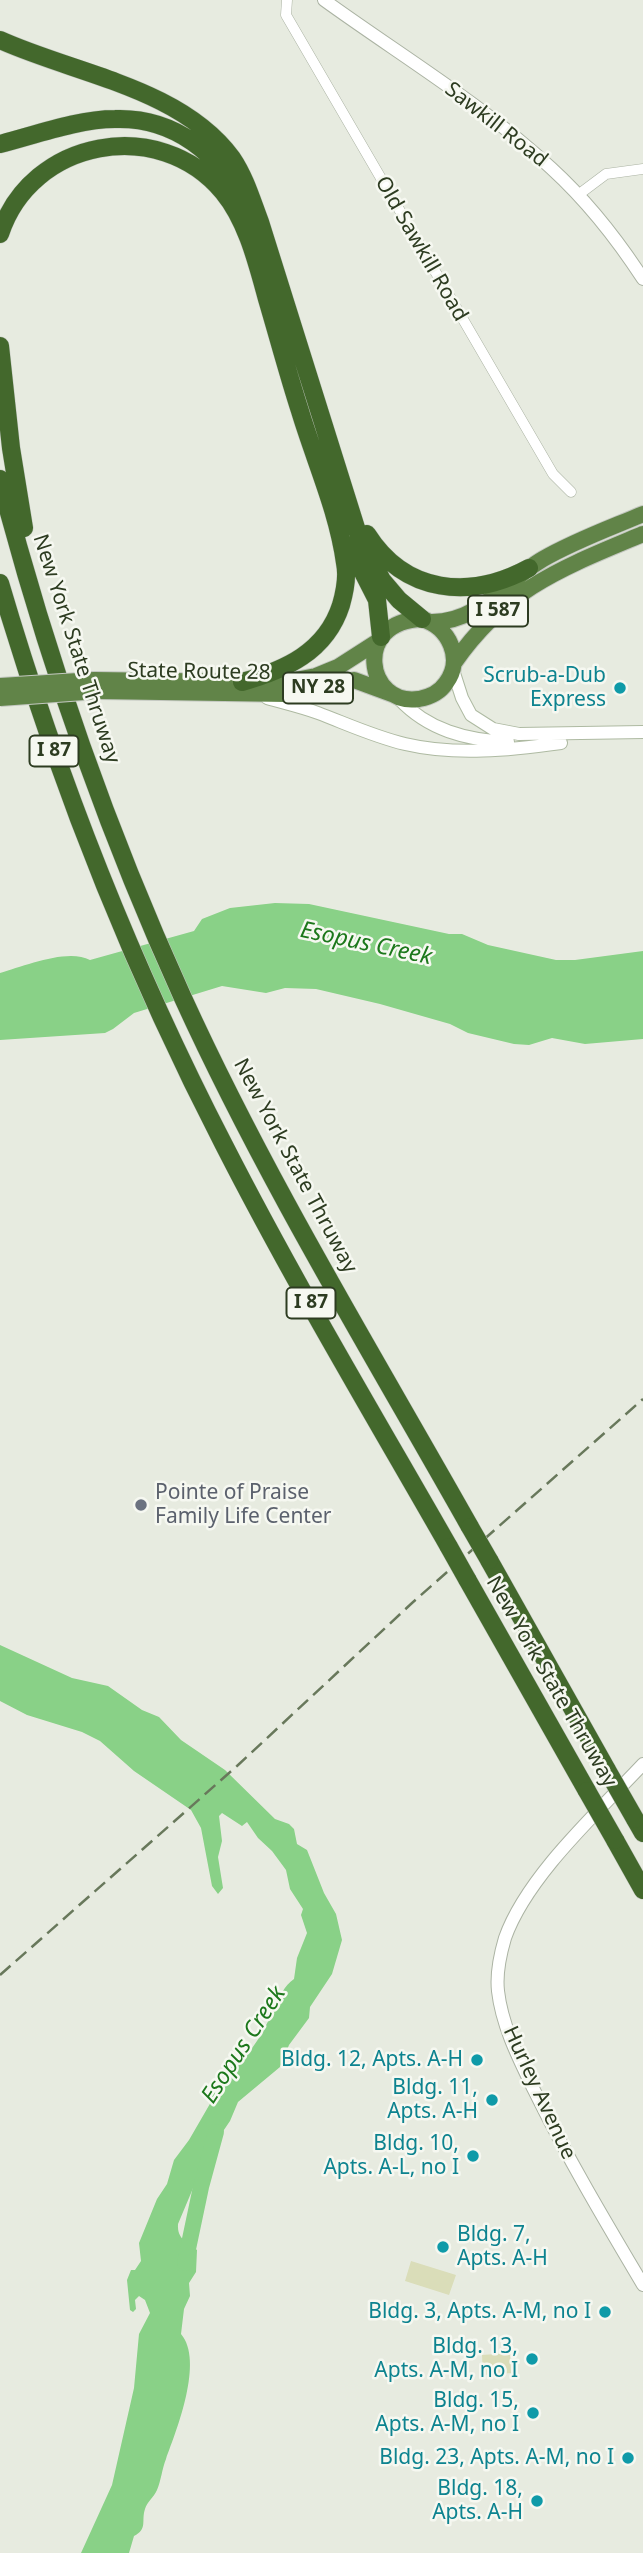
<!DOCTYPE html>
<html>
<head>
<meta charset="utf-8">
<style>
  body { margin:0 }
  canvas { display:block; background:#e7ebe0 }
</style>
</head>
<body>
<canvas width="643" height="2553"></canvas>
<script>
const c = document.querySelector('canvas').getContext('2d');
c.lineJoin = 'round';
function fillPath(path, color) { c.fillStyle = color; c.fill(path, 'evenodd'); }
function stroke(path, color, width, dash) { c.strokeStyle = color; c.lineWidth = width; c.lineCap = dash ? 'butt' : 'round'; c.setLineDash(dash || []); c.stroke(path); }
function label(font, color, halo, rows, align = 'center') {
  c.font = font + ' "Noto Sans",sans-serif'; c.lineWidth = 5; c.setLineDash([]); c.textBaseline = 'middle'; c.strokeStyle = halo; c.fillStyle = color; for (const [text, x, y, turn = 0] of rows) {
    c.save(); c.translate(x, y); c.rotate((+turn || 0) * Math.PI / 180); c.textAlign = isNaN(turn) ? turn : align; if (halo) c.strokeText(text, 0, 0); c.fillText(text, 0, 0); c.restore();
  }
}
const green = new Path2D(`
  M 411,2261 L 456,2275 L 449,2295 L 405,2281 Z
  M 510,2353 L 511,2373 L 483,2375 L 482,2355 Z`);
const water = new Path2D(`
  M 275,903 L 309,904 L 449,934 L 462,934 L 488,945 L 556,960 L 575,960 L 643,951 L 643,1039 L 585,1044 L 552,1038 L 529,1045 L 514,1044 L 468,1033 L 450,1024 L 380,1004 L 316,989 L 285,988 L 266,993 L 222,986 L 134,1013 L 113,1029 L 105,1033 L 0,1040 L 0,973 C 24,966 68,948 90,960 L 194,931 L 202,919 L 230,908 Z
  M 0,1645 L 72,1678 L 108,1686 L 142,1710 L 159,1717 L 181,1740 L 225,1770 L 275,1819 L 289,1824 L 294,1829 L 297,1844 L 307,1850 L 324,1893 L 336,1914 L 342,1940 L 332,1974 L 310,2007 L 309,2018 L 289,2045 L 280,2067 L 238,2102 L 230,2121 L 207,2155 L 178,2224 C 177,2240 188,2242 197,2250 L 196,2272 L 189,2283 L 190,2296 L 184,2309 L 181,2334 C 204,2361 177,2429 166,2459 C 162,2469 161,2481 157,2490 C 154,2497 147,2502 145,2509 C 141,2521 148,2529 134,2536 L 129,2553 L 81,2553 L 112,2485 L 134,2388 L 139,2334 L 150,2313 L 145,2300 L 139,2296 L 135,2300 L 136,2309 L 133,2312 L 130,2310 L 127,2280 L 131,2270 L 135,2270 L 141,2261 L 139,2243 L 157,2199 L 167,2184 L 174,2160 L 189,2140 L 211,2102 L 212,2093 C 223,2092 227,2080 228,2069 C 252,2056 263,2032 275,2007 C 280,1996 284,1986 294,1979 L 297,1958 L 307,1933 L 301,1915 L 303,1909 L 290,1889 L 286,1870 L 272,1851 L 258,1838 L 247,1822 L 242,1826 L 222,1813 L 219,1816 L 222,1841 L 218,1857 L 223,1888 L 218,1894 L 212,1886 L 201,1828 L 191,1810 L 134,1771 L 100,1741 L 82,1732 L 27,1715 L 0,1701 Z`);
const river = new Path2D(`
  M 185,2263 L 201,2187 L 216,2132`);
const minor = new Path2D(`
  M 287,0 L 286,15 L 553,474 L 571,492
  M 578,195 L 606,174 L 643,169`);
const tertiary = new Path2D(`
  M 324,0 C 400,55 482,104 551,168 C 586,200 617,239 643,279
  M 643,1764 C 598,1812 527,1876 505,1938 C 500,1955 496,1973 498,1991 C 502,2026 519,2059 534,2090 C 567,2157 605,2221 643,2285`);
const secondary = new Path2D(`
  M 453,670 L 462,698 L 471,715 L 493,729 L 519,734 L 643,732
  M 267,698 C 284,703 302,707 318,713 C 347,724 375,737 405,744 C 456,756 510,750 561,743
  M 399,699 C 428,730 466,740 508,742`);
const trunk = new Path2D(`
  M 422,619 C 449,627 464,659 446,683 C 440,692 430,697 419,699 C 366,707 352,621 422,619 Z
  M 431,622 C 479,623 505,581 543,559 C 574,541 610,528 643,514
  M 454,663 C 506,588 562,568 643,534
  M 94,680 L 242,682 L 295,680 L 316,676 L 338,667 L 377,642
  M 98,691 L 287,694 L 354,680 L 392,694`);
const motorway = new Path2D(`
  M 0,40 C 75,74 181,88 232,158 C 245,177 252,201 260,222 L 357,531 L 382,580 L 399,600 L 422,619
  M 0,144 C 35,135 79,119 115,119 C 172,117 223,153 242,207
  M 0,234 C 31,139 159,115 223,192 C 247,221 257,263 267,299 C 278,336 288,374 300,411 C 315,461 338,511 345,563 C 348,577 345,591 341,605 C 326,652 285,670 242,682
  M 0,346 L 11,448 L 24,528
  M 0,479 C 46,656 107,831 183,998 C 266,1180 372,1353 470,1527
  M 367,534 C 405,594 470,600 529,568
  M 349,545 L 377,600 L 381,637
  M 0,583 C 57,777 131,965 224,1145 C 294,1282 373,1414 449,1547
  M 489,1560 L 607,1770
  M 467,1579 L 587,1791
  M 635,1819 L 643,1833
  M 615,1840 L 643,1890`);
const rail = new Path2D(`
  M 0,1975 L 237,1766 L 412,1603 L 643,1399`);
const trunkBridge = new Path2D(`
  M 0,686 L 94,680
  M 0,698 L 98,691`);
const motorwayBridge = new Path2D(`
  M 470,1527 L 489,1560
  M 449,1547 L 467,1579
  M 607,1770 L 635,1819
  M 587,1791 L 615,1840`);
const markers = [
  [620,688,7,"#0f9aa8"],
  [141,1505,7,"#6b7280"],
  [477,2060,7,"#0f9aa8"],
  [492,2100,7,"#0f9aa8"],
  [473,2156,7,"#0f9aa8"],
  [443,2247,7,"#0f9aa8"],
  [605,2312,7,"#0f9aa8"],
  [532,2359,7,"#0f9aa8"],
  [533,2413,7,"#0f9aa8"],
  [628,2458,7,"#0f9aa8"],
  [537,2501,7,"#0f9aa8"]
];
const shields = [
  [498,611,60],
  [318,688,70],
  [54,751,49],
  [311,1303,49]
];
const shieldNames = [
  ["I 587",498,611],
  ["NY 28",318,688],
  ["I 87",54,751],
  ["I 87",311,1303]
];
const streetNames = [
  ["Sawkill Road",496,125,38],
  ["Old Sawkill Road",421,249,60],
  ["New York State Thruway",76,649,72],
  ["State Route 28",199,672,1],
  ["New York State Thruway",295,1166,62],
  ["New York State Thruway",551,1682,60],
  ["Hurley Avenue",539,2093,65]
];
const cultureNames = [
  ["Scrub-a-Dub",606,676],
  ["Express",606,700],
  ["Bldg. 12, Apts. A-H",463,2060],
  ["Bldg. 11,",478,2088],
  ["Apts. A-H",478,2112],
  ["Bldg. 10,",459,2144],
  ["Apts. A-L, no I",459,2168],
  ["Bldg. 7,",457,2235,"left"],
  ["Apts. A-H",457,2259,"left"],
  ["Bldg. 3, Apts. A-M, no I",591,2312],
  ["Bldg. 13,",518,2347],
  ["Apts. A-M, no I",518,2371],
  ["Bldg. 15,",519,2401],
  ["Apts. A-M, no I",519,2425],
  ["Bldg. 23, Apts. A-M, no I",614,2458],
  ["Bldg. 18,",523,2489],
  ["Apts. A-H",523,2513]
];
const worshipNames = [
  ["Pointe of Praise",155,1493],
  ["Family Life Center",155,1517]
];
const waterNames = [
  ["Esopus Creek",366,944,12],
  ["Esopus Creek",244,2045,-57]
];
fillPath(green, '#daddb9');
fillPath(water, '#89d187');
stroke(river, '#89d187', 16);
stroke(minor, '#abb3a3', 11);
stroke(tertiary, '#abb3a3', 14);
stroke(secondary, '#aebaa2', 14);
stroke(trunk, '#c4c8c1', 18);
stroke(motorway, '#c4c8c1', 19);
stroke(minor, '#fff', 10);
stroke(tertiary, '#fff', 12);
stroke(secondary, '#fff', 12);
stroke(trunk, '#618448', 16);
stroke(motorway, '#43682c', 18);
stroke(rail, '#68785b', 2.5, [14, 7]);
stroke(trunkBridge, '#c4c8c1', 18, []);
stroke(motorwayBridge, '#c4c8c1', 19, []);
stroke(trunkBridge, '#618448', 16);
stroke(motorwayBridge, '#43682c', 18);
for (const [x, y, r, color] of markers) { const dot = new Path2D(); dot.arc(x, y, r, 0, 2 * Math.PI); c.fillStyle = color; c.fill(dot); stroke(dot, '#f6f8f1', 2.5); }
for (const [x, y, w] of shields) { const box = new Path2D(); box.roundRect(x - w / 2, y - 15.5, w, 31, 5); c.fillStyle = '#f6f8f1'; c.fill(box); stroke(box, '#2d3c21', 2); }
label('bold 19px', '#2d3c21', null, shieldNames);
label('21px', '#2d3c21', '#f6f8f1', streetNames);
label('21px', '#0d838f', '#f6f8f1', cultureNames, 'right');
label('21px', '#5b616d', '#f6f8f1', worshipNames, 'left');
label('italic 23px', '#1c781b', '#f6f8f1', waterNames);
</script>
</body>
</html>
